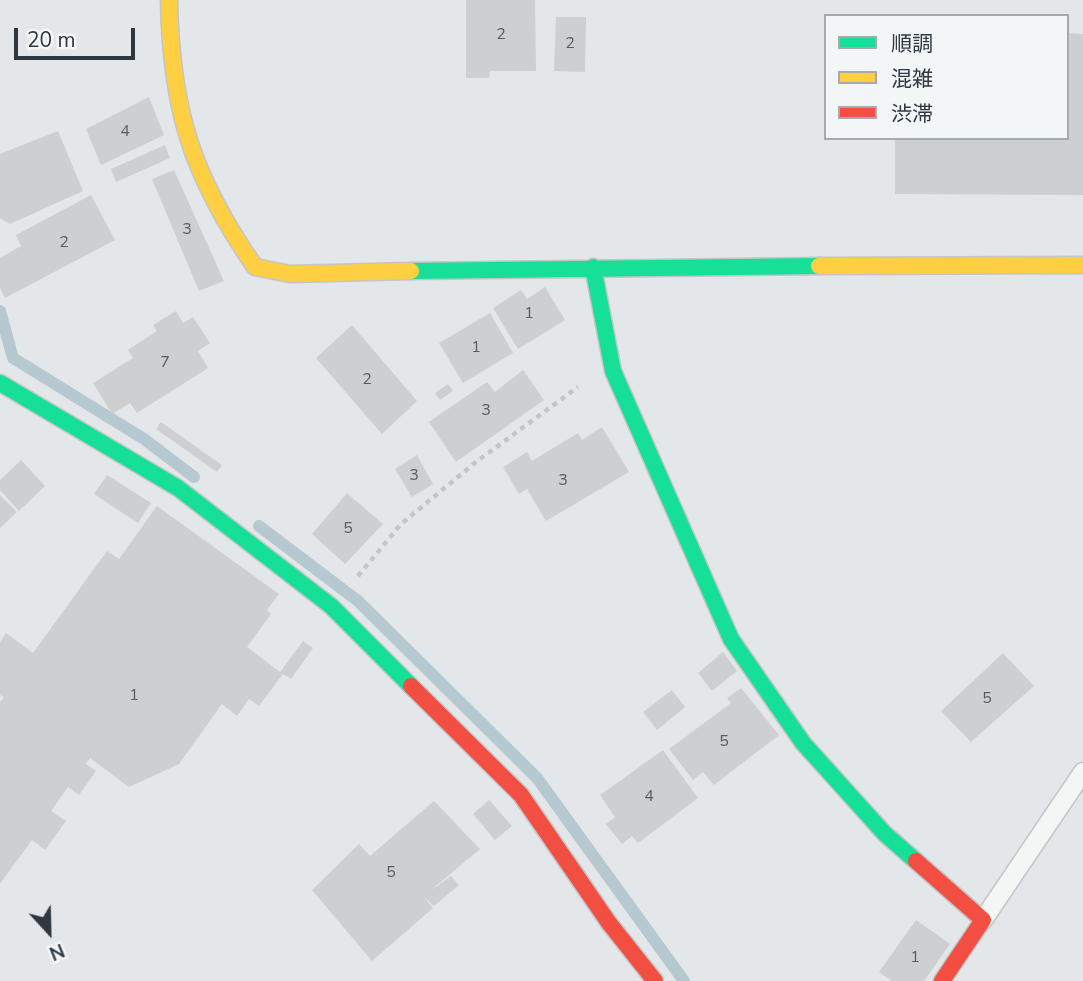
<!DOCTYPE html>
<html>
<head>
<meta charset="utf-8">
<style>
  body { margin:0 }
  #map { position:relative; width:1083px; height:981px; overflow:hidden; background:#e4e7e9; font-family:"Nunito Sans","Noto Sans JP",sans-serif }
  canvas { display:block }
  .legend { position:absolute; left:824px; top:14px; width:245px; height:126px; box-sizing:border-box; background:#f3f6f7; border:2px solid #a4aaae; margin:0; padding:9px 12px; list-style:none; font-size:21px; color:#2d3840 }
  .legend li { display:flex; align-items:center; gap:14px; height:35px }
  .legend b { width:35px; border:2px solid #a4aaae }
  .north { position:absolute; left:14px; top:897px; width:70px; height:70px; -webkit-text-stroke:5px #f3f6f7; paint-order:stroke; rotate:158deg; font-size:19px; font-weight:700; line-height:28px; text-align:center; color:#2d3840 }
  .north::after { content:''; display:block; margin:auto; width:24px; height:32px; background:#2d3840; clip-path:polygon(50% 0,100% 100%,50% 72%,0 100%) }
  .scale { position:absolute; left:14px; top:28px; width:121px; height:32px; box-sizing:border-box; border:4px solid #2d3840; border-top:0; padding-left:9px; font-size:21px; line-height:24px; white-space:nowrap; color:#2d3840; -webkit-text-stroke:5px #f3f6f7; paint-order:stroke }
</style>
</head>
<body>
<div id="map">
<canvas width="1083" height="981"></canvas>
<ul class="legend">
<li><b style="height:9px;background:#16e098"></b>順調</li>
<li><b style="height:9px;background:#ffcf43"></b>混雑</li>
<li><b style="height:9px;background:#f24e42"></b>渋滞</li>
</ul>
<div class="north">N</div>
<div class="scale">20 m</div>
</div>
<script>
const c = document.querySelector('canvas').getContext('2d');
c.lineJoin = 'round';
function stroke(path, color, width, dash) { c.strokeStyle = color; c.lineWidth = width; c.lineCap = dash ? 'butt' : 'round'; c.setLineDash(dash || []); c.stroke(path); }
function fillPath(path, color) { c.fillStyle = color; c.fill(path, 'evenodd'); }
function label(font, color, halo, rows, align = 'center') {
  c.font = font + ' "Nunito Sans",sans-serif'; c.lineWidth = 5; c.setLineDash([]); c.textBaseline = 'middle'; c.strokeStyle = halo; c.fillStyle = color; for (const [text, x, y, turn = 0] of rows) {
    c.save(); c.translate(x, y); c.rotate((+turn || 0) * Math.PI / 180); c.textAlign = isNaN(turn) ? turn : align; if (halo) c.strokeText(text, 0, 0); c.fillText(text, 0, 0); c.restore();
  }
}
const stream = new Path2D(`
  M 0,311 L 13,358 L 144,439 L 194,477
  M 259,526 L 358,601 L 537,778 L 684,981`);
const building = new Path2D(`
  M 466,0 L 535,0 L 536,71 L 490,71 L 489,78 L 466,78 Z
  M 556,17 L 586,17 L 585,72 L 554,71 Z
  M 1067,33 L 1083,34 L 1083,195 L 895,194 L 895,138 L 1067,138 Z
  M 149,97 L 164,135 L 101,165 L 86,129 Z
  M 58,131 L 83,191 L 10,224 L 0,218 L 0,154 Z
  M 165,145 L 170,158 L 116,182 L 111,169 Z
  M 174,170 L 224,281 L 199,291 L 152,179 Z
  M 91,195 L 115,240 L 5,298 L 0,288 L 0,258 L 21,246 L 16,235 Z
  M 545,287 L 565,320 L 518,349 L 493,308 L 521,290 L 527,299 Z
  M 176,311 L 183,323 L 193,317 L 210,343 L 198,351 L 208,368 L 137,413 L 130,403 L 112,414 L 93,383 L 133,358 L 128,350 L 157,331 L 153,325 Z
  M 490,313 L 513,353 L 463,383 L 439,343 Z
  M 352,325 L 417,401 L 382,434 L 316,358 Z
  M 523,370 L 544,400 L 456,462 L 429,422 L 487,382 L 495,392 Z
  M 448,384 L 453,391 L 440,400 L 435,393 Z
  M 161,422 L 222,465 L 217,472 L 156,429 Z
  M 602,427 L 629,472 L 546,521 L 527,489 L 519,494 L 503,467 L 527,452 L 532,461 L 578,433 L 582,440 Z
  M 417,455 L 433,484 L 412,497 L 395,469 Z
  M 21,460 L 45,486 L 19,511 L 0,490 L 0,480 Z
  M 107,475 L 151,503 L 138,523 L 94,494 Z
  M 347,493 L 383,524 L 345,564 L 312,534 Z
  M 0,495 L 17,512 L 0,528 Z
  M 157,506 L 279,594 L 267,610 L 271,614 L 247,647 L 280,672 L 303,641 L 313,648 L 291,679 L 283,674 L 259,706 L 249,699 L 237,716 L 222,704 L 179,764 L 129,787 L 90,758 L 86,764 L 96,771 L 79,795 L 68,787 L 51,811 L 66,821 L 45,850 L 32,840 L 0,884 L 0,702 L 4,697 L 0,695 L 0,642 L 6,633 L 33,653 L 107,551 L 119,559 Z
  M 723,652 L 737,671 L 712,691 L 698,673 Z
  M 1003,653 L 1034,686 L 971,742 L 941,711 Z
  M 741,688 L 779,735 L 714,785 L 703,772 L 693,780 L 669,749 L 731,703 L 727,698 Z
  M 672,690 L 685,707 L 657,730 L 643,712 Z
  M 663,750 L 698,798 L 638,843 L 632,836 L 622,844 L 606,824 L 615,817 L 600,795 Z
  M 489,800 L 512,826 L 495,840 L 473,814 Z
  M 434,801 L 480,849 L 430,891 L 451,876 L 459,885 L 434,906 L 424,897 L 433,908 L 372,961 L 312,890 L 359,844 L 370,856 Z
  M 916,920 L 950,944 L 924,981 L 892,981 L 879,972 Z`);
const path = new Path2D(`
  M 358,576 L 401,524 L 476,462 L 578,387`);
const lane = new Path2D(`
  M 983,920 L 1083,772`);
const fast = new Path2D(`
  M 593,267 L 613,371 L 731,639 L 803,743 L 885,834 L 916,861
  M 411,271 L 819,266
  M 0,383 L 178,488 L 331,606 L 411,686`);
const slow = new Path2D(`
  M 169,0 C 171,110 192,176 255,267 L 290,274 L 411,271
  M 819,266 L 1083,265`);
const jam = new Path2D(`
  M 411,686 L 521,795 L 609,923 L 655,981
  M 916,861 L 983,920 L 942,981`);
const numberNames = [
  ["2",501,35],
  ["2",570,44],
  ["4",125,132],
  ["3",187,230],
  ["2",64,243],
  ["1",529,314],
  ["1",476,348],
  ["7",165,363],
  ["2",367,380],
  ["3",486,411],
  ["3",414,476],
  ["3",563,481],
  ["5",348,529],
  ["1",134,696],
  ["5",987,699],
  ["5",724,742],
  ["4",649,797],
  ["5",391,873],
  ["1",915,958]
];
stroke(stream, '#b6c9d0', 12);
fillPath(building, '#cdcfd1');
stroke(lane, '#c3c5c7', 21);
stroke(fast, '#c3c5c7', 19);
stroke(slow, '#c3c5c7', 19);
stroke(jam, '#c3c5c7', 19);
stroke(path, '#c3c6c7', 4.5, [5, 5]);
stroke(lane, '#f4f5f5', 18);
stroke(fast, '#16e098', 16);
stroke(slow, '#ffcf43', 16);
stroke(jam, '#f24e42', 16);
label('16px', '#565e65', null, numberNames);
</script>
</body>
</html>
